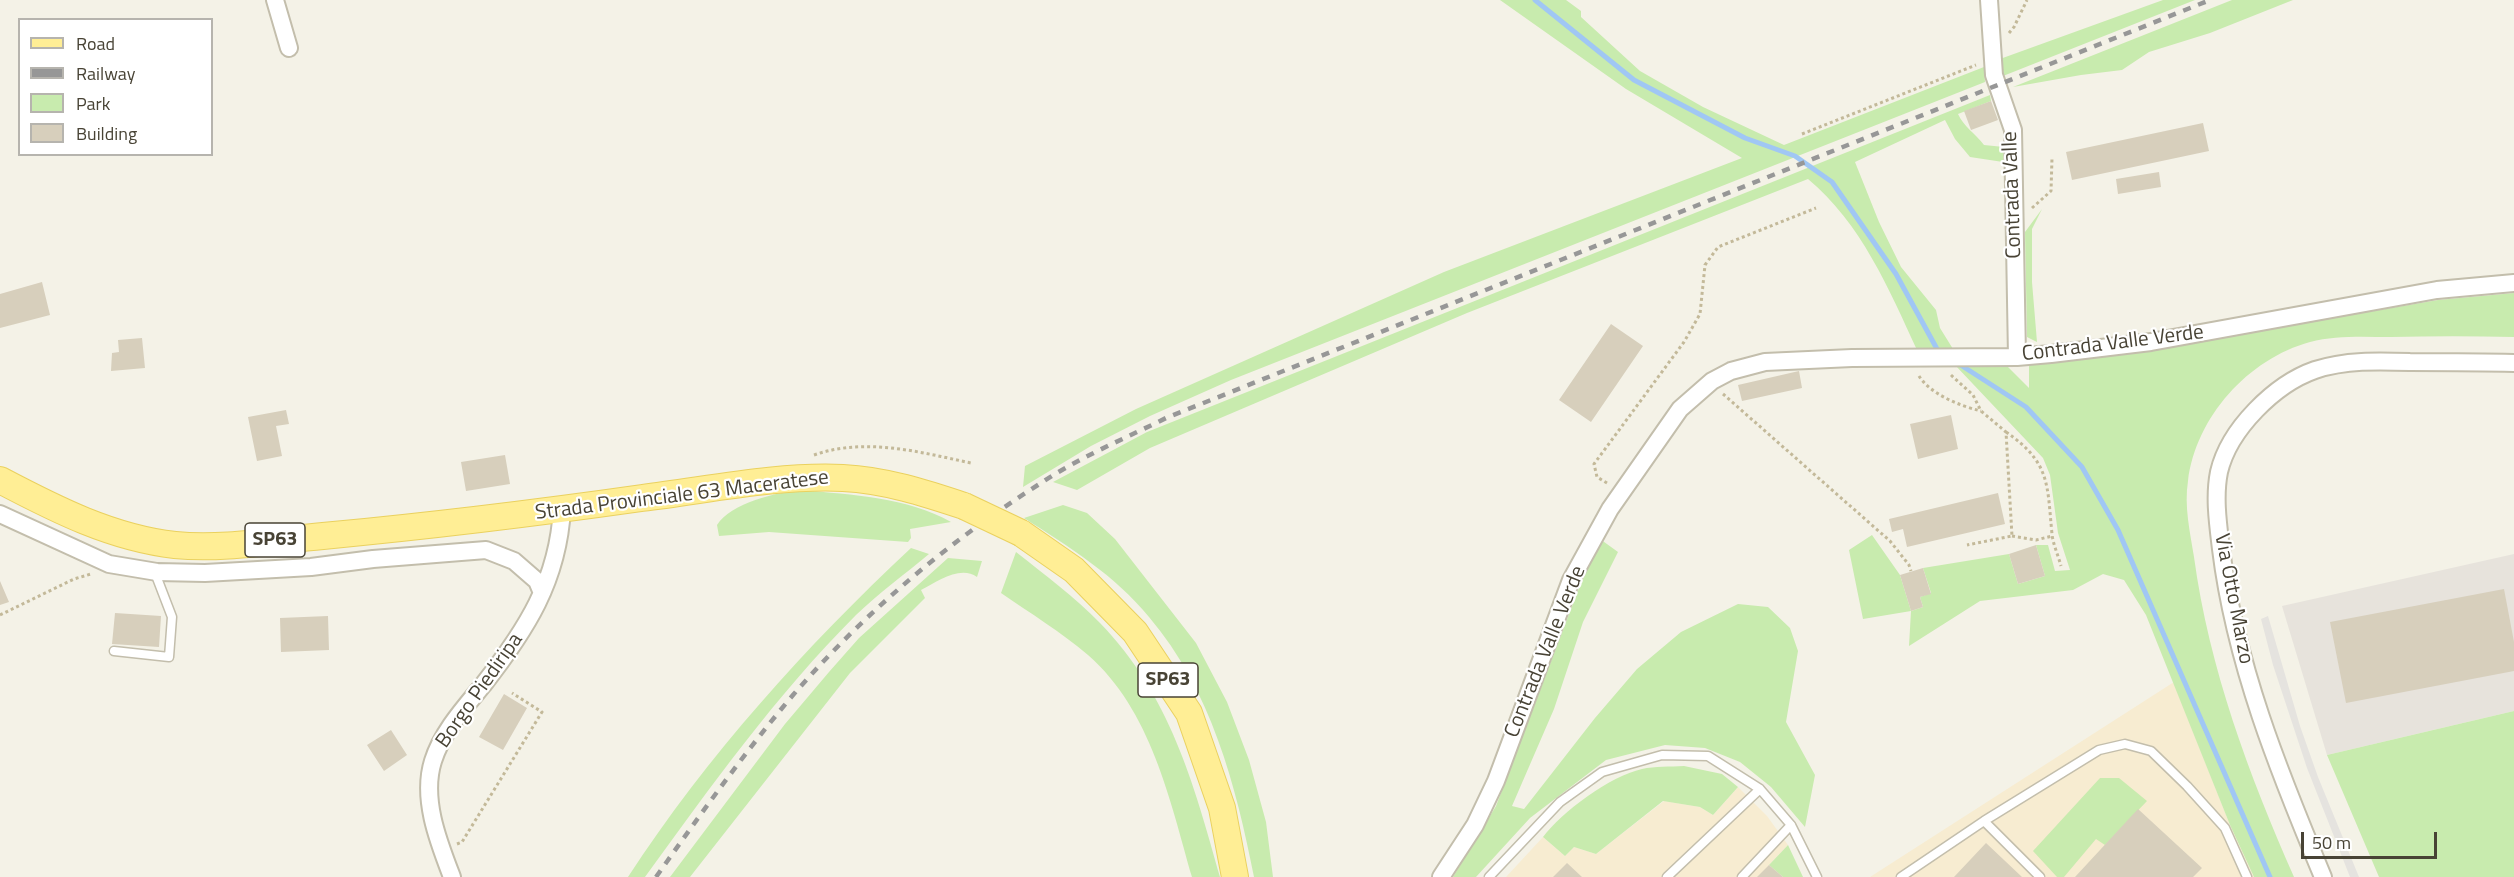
<!DOCTYPE html>
<html>
<head>
<meta charset="utf-8">
<style>
  body { margin:0 }
  #map { position:relative; width:2514px; height:877px; overflow:hidden; background:#f4f2e7; font-family:"Titillium Web",sans-serif }
  canvas { display:block }
  .legend { position:absolute; left:18px; top:18px; width:195px; height:138px; box-sizing:border-box; background:#fff; border:2px solid #b6b4ae; margin:0; padding:8px 10px; list-style:none; font-size:18px; color:#484335 }
  .legend li { display:flex; align-items:center; gap:12px; height:30px }
  .legend b { width:30px; border:2px solid #b6b4ae }
  .scale { position:absolute; left:2301px; top:832px; width:136px; height:27px; box-sizing:border-box; border:3px solid #484335; border-top:0; padding-left:8px; font-size:18px; line-height:21px; white-space:nowrap; color:#484335; -webkit-text-stroke:4px #fff; paint-order:stroke }
</style>
</head>
<body>
<div id="map">
<canvas width="2514" height="877"></canvas>
<ul class="legend">
<li><b style="height:8px;background:#ffee95"></b>Road</li>
<li><b style="height:8px;background:#979797"></b>Railway</li>
<li><b style="height:16px;background:#c8ebae"></b>Park</li>
<li><b style="height:16px;background:#d7cfbc"></b>Building</li>
</ul>
<div class="scale">50 m</div>
</div>
<script>
const c = document.querySelector('canvas').getContext('2d');
c.lineJoin = 'round';
function fillPath(path, color) { c.fillStyle = color; c.fill(path, 'evenodd'); }
function stroke(path, color, width, dash) { c.strokeStyle = color; c.lineWidth = width; c.lineCap = dash ? 'butt' : 'round'; c.setLineDash(dash || []); c.stroke(path); }
function label(font, color, halo, rows, align = 'center') {
  c.font = font + ' "Titillium Web",sans-serif'; c.lineWidth = 4.5; c.setLineDash([]); c.textBaseline = 'middle'; c.strokeStyle = halo; c.fillStyle = color; for (const [text, x, y, turn = 0] of rows) {
    c.save(); c.translate(x, y); c.rotate((+turn || 0) * Math.PI / 180); c.textAlign = isNaN(turn) ? turn : align; if (halo) c.strokeText(text, 0, 0); c.fillText(text, 0, 0); c.restore();
  }
}
const commercial = new Path2D(`
  M 2174,682 L 2230,825 L 2254,877 L 1870,877 Z
  M 1738,787 L 1767,816 L 1788,845 L 1769,865 L 1783,877 L 1506,877 L 1543,837 L 1565,856 L 1574,847 L 1596,854 L 1664,801 L 1700,807 L 1713,815 Z`);
const industrial = new Path2D(`
  M 2514,554 L 2514,711 L 2327,755 L 2282,606 Z`);
const green = new Path2D(`
  M 1500,0 L 1566,0 L 1581,11 L 1581,17 L 1640,71 L 1703,107 L 1784,145 L 1984,67 L 1985,82 L 1231,380 L 1150,416 L 1091,446 L 1023,487 L 1025,466 L 1136,409 L 1444,272 L 1742,158 L 1626,89 Z
  M 2163,0 L 2195,0 L 2003,76 L 2000,59 Z
  M 2232,0 L 2293,0 L 2210,33 L 2149,52 L 2122,70 L 2081,75 L 2013,87 Z
  M 1990,95 L 1991,101 L 1958,114 C 1963,126 1976,134 1984,145 L 2004,147 L 2003,162 L 1970,157 L 1955,139 L 1945,120 L 1855,162 L 1879,222 L 1901,267 L 1936,310 L 1940,328 L 1953,349 L 1917,350 C 1889,289 1861,223 1808,179 L 1467,313 L 1150,448 L 1077,490 L 1053,482 L 1147,432 Z
  M 2042,209 L 2032,229 L 2032,282 L 2037,342 L 2027,337 L 2025,232 Z
  M 2514,293 L 2514,337 C 2473,336 2432,336 2391,337 C 2365,337 2336,335 2310,342 C 2248,359 2196,417 2188,481 C 2184,506 2190,532 2194,557 C 2209,668 2249,775 2294,877 L 2254,877 L 2230,825 L 2146,615 L 2124,580 L 2103,574 L 2073,590 L 1980,601 L 1909,646 L 1911,611 L 1863,619 L 1849,550 L 1872,535 L 1900,575 L 1911,611 L 1923,607 L 1920,597 L 1931,593 L 1923,568 L 2009,554 L 2018,584 L 2045,576 L 2036,545 L 2048,545 L 2055,571 L 2070,570 L 2058,533 L 2050,475 L 2043,458 L 1955,365 L 2007,366 L 2029,388 L 2029,365 L 2110,356 L 2438,300 Z
  M 802,490 C 852,495 907,497 951,522 L 910,529 L 911,538 L 908,542 L 769,532 L 719,536 L 717,525 C 731,503 777,492 802,490 Z
  M 1063,505 L 1087,513 L 1115,539 L 1196,643 L 1227,702 L 1249,760 L 1266,822 L 1273,877 L 1254,877 C 1236,785 1211,690 1149,617 C 1115,575 1069,547 1024,518 Z
  M 1600,539 L 1618,552 L 1583,622 L 1554,709 L 1512,806 L 1524,809 L 1595,718 L 1637,669 L 1681,632 L 1738,604 L 1768,607 L 1790,628 L 1798,651 L 1786,722 L 1815,775 L 1805,827 L 1771,787 L 1740,762 L 1705,748 L 1665,745 L 1606,760 L 1530,818 L 1476,877 L 1453,877 L 1496,806 L 1579,588 Z
  M 911,548 L 929,554 C 905,574 879,593 856,615 C 776,695 711,786 645,877 L 628,877 C 707,756 806,646 911,548 Z
  M 1016,552 C 1045,575 1075,597 1100,623 C 1170,695 1194,784 1220,877 L 1192,877 C 1170,800 1151,710 1088,655 C 1061,632 1030,613 1001,593 Z
  M 948,558 L 982,561 L 977,577 C 960,565 937,582 921,590 L 925,598 L 850,673 L 690,877 L 670,877 L 785,724 L 829,672 L 859,638 Z
  M 2514,711 L 2514,877 L 2379,877 L 2327,755 Z
  M 1684,766 L 1722,774 L 1738,787 L 1713,815 L 1700,807 L 1663,801 L 1596,854 L 1574,847 L 1565,856 L 1543,837 C 1562,812 1610,776 1642,769 C 1655,766 1670,767 1684,766 Z
  M 2100,778 L 2119,778 L 2147,801 L 2105,845 L 2096,839 L 2064,877 L 2057,877 L 2033,851 Z
  M 1788,845 L 1803,877 L 1783,877 L 1769,865 Z`);
const parking = new Path2D(`
  M 2268,616 L 2300,726 L 2318,777 L 2359,877 L 2350,877 L 2307,768 L 2273,665 L 2261,619 Z`);
const stream = new Path2D(`
  M 1535,0 L 1634,80 L 1745,138 L 1795,156 L 1832,182 L 1896,274 L 1937,349 L 1943,353
  M 1956,362 L 2026,407 L 2082,467 L 2118,530 L 2270,877`);
const building = new Path2D(`
  M 1991,101 L 1998,120 L 1971,130 L 1964,111 Z
  M 2203,123 L 2209,151 L 2072,180 L 2066,152 Z
  M 2159,172 L 2161,187 L 2118,194 L 2116,179 Z
  M 42,282 L 50,315 L 0,328 L 0,294 Z
  M 1611,324 L 1643,346 L 1591,422 L 1559,400 Z
  M 142,338 L 145,368 L 111,371 L 112,353 L 119,352 L 118,340 Z
  M 1799,371 L 1802,388 L 1742,401 L 1738,385 Z
  M 286,410 L 289,424 L 276,426 L 282,456 L 257,461 L 248,417 Z
  M 1951,415 L 1958,449 L 1918,459 L 1910,424 Z
  M 505,455 L 510,484 L 466,491 L 461,462 Z
  M 1998,493 L 2005,524 L 1907,547 L 1903,529 L 1892,532 L 1889,519 Z
  M 2036,545 L 2045,576 L 2018,584 L 2009,554 Z
  M 1923,568 L 1931,594 L 1920,597 L 1923,607 L 1911,611 L 1900,575 Z
  M 0,581 L 9,602 L 0,605 Z
  M 2504,589 L 2514,642 L 2514,671 L 2346,703 L 2330,622 Z
  M 115,613 L 161,616 L 159,647 L 112,644 Z
  M 328,616 L 329,650 L 281,652 L 280,618 Z
  M 504,694 L 527,708 L 503,750 L 479,737 Z
  M 391,730 L 407,755 L 384,771 L 367,745 Z
  M 2138,809 L 2202,868 L 2193,877 L 2075,877 Z
  M 1986,843 L 2022,877 L 1954,877 Z
  M 1567,863 L 1582,877 L 1553,877 Z
  M 1769,865 L 1783,877 L 1757,877 Z`);
const path = new Path2D(`
  M 2009,33 L 2014,27 L 2027,0
  M 1802,134 L 1976,65
  M 2032,208 L 2051,191 L 2052,158
  M 1951,375 L 1973,395 L 1981,411 L 2006,432 L 2012,536 L 1967,545
  M 1919,376 C 1930,394 1960,406 1981,411
  M 1723,394 L 1890,541 L 1909,565 L 1911,571
  M 2006,432 C 2051,463 2047,485 2052,534 C 2053,544 2058,555 2061,566
  M 814,455 C 866,437 919,452 971,463
  M 1607,483 L 1597,477 L 1594,464 L 1684,342 L 1700,314 L 1705,265 L 1718,247 L 1816,208
  M 2012,536 L 2036,540 L 2052,536
  M 0,615 L 74,579 L 91,574
  M 457,844 L 462,842 L 542,712 L 512,693`);
const lane = new Path2D(`
  M 114,651 L 169,657 L 172,617 L 157,578 L 157,572
  M 1984,821 L 2040,877
  M 1489,877 L 1560,802 L 1602,772 L 1662,755 L 1708,756 L 1760,789 L 1791,825 L 1817,877
  M 1667,877 L 1760,789
  M 1742,877 L 1791,825
  M 1901,877 L 1984,821 L 2099,750 L 2125,744 L 2151,751 L 2187,786 L 2225,828 L 2247,877`);
const street = new Path2D(`
  M 275,0 L 289,48
  M 1989,0 L 1994,75 L 2013,130 L 2017,357
  M 0,514 L 109,564 L 157,572 L 205,573 L 311,567 L 373,559 L 486,550 L 514,561 L 537,581 L 542,593
  M 452,877 C 439,843 421,799 433,761 C 442,732 464,708 483,685 C 526,630 558,581 562,509
  M 1441,877 L 1475,825 L 1496,781 L 1571,580 L 1610,509 L 1680,409 L 1712,381 L 1731,371 L 1765,362 L 1852,358 L 2017,357 L 2051,354 L 2151,342 L 2437,290 L 2514,283
  M 2323,877 C 2279,772 2235,663 2221,549 C 2218,524 2214,497 2219,472 C 2229,429 2275,384 2315,370 C 2345,360 2378,361 2410,362 C 2445,362 2479,362 2514,363`);
const primary = new Path2D(`
  M 0,480 C 55,509 112,538 175,545 C 223,550 275,540 323,536 C 429,526 536,513 642,498 C 708,490 776,475 843,478 C 885,480 925,493 964,506
  M 1021,533 L 1074,570 L 1135,632 L 1189,713 L 1222,808 L 1235,877`);
const rail = new Path2D(`
  M 656,877 C 700,815 744,753 793,695 C 864,613 949,541 1041,483 C 1080,457 1124,439 1166,418 L 2210,0`);
const primaryBridge = new Path2D(`
  M 964,506 L 1021,533`);
const shields = [
  [275,540,60],
  [1168,680,60]
];
const shieldNames = [
  ["SP63",275,540],
  ["SP63",1168,680]
];
const streetNames = [
  ["Contrada Valle",2013,195,-92],
  ["Contrada Valle Verde",2113,344,-7],
  ["Strada Provinciale 63 Maceratese",682,496,-7],
  ["Via Otto Marzo",2233,599,79],
  ["Contrada Valle Verde",1546,652,-68],
  ["Borgo Piediripa",480,691,-55]
];
fillPath(commercial, '#f7ecd1');
fillPath(industrial, '#e7e3dc');
fillPath(green, '#c8ebae');
fillPath(parking, '#e5e3df');
stroke(stream, '#a0c7f4', 5);
fillPath(building, '#d7cfbc');
stroke(lane, '#c3beac', 11);
stroke(street, '#c3beac', 20);
stroke(primary, '#ead15f', 28);
stroke(path, '#c3b999', 3, [3, 3]);
stroke(lane, '#fff', 8);
stroke(street, '#fff', 16);
stroke(primary, '#ffee95', 26);
stroke(rail, '#979797', 4.5, [8, 8]);
stroke(primaryBridge, '#ead15f', 28, []);
stroke(primaryBridge, '#ffee95', 26);
for (const [x, y, w] of shields) { const box = new Path2D(); box.roundRect(x - w / 2, y - 17, w, 34, 4.5); c.fillStyle = '#fff'; c.fill(box); stroke(box, '#484335', 1.5); }
label('bold 20px', '#484335', null, shieldNames);
label('21px', '#484335', '#fff', streetNames);
</script>
</body>
</html>
